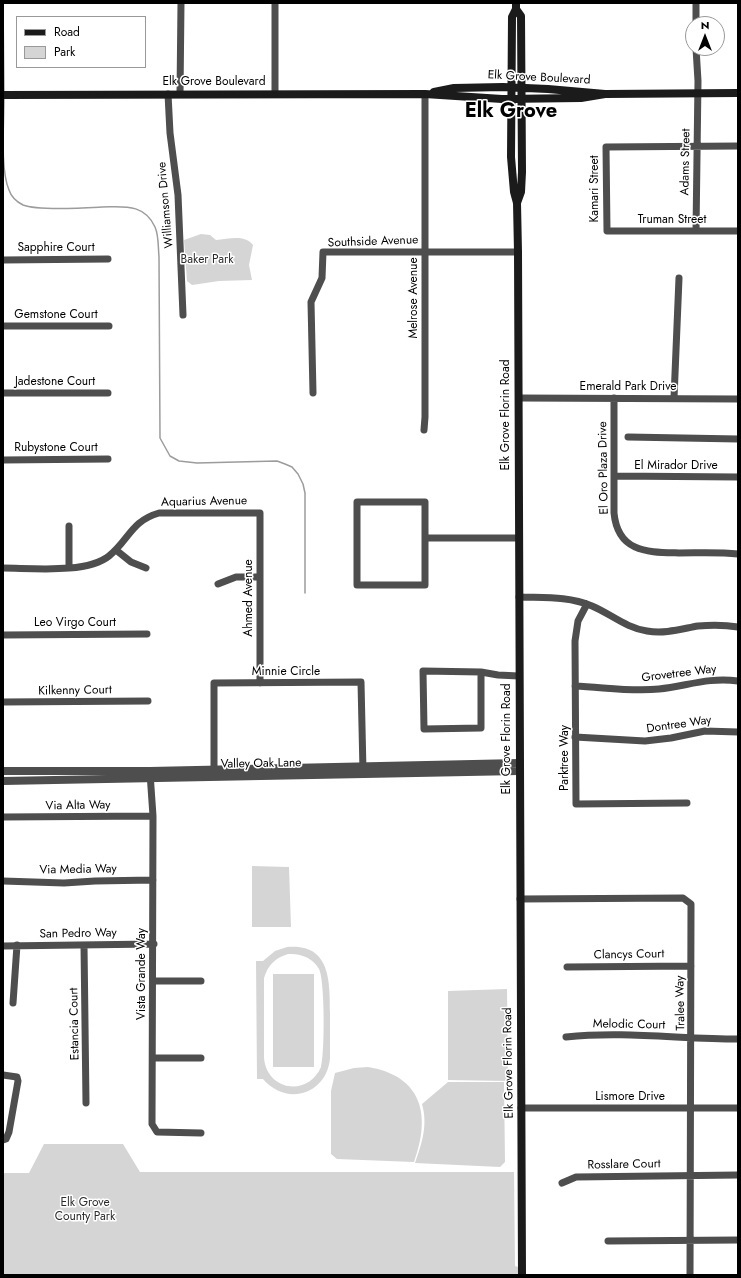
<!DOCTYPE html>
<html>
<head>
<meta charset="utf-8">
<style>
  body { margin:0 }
  #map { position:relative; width:741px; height:1278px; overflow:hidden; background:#fff; font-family:Jost,sans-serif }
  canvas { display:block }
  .frame { position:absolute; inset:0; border:4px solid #000; pointer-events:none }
  .legend { position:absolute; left:16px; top:16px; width:130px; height:52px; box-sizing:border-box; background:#fff; border:1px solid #999; margin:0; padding:5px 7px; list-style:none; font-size:12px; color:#000 }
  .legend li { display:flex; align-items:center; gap:8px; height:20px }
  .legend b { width:20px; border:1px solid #999 }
  .north { position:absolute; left:685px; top:16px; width:40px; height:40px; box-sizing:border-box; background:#fff; border:1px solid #999; border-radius:50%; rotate:0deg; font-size:11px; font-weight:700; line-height:16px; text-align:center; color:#000 }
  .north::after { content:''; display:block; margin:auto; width:14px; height:18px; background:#000; clip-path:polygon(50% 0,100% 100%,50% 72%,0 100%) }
</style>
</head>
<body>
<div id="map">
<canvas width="741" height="1278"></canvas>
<div class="frame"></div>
<ul class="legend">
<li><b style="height:5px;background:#1b1b1b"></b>Road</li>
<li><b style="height:11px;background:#d5d5d5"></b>Park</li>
</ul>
<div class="north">N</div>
</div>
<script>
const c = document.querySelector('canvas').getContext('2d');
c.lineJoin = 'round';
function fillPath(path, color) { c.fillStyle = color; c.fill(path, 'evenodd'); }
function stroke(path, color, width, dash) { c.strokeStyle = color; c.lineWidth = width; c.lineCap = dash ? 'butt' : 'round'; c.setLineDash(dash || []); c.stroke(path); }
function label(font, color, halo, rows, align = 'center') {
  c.font = font + ' Jost,sans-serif'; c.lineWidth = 3; c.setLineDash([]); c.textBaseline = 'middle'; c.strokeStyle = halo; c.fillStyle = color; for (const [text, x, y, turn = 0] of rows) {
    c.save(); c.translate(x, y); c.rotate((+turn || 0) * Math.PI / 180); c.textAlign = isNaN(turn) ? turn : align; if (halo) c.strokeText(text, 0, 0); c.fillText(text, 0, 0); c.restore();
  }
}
const green = new Path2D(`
  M 201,234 L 210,235 L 216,240 C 229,239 244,234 253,245 L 249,265 L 252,280 L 219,281 L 192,285 L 187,281 L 184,240 Z
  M 252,866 L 289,867 L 291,927 L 252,927 Z
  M 287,947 C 330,943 330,980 330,1012 C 330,1027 330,1042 330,1058 C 327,1094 287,1107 263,1079 L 257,1079 L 256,961 L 263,961 L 275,951 ZM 288,954 C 301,953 313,958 319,969 C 325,981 325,1053 321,1067 C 308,1097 267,1091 264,1058 L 264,978 C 268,965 275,958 288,954 Z
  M 273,974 L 314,974 L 314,1067 L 273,1067 Z
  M 507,989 L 508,1081 L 448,1080 L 448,991 Z
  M 368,1067 C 423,1076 431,1116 414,1162 L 337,1159 L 331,1154 L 331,1091 L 335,1073 L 354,1068 Z
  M 448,1082 L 504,1082 L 505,1162 L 500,1167 L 415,1163 C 422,1143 428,1125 422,1104 Z
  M 44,1144 L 123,1144 L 140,1172 L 514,1172 L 515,1266 L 518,1267 L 518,1275 L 3,1275 L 3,1173 L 29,1173 Z`);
const stream = new Path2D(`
  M 3,3 L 4,93
  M 4,99 C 4,123 0,169 9,190 C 11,196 17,202 23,205 C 38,211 84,208 102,207 C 123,207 144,203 155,227 C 159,236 158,247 159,257 L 160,438 L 170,456 L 179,461 L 197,463 L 277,461 L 285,464 L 292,467 L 298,474 L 303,484 L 305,493 L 305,593`);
const minor = new Path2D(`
  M 696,3 L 696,24
  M 696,48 L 698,81 L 696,231
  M 168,94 L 170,133 L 178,195 L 183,315
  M 180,94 L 181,3
  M 275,94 L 275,3
  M 738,146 L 606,147 L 607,231 L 738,231
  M 3,260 L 108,259
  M 3,326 L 109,326
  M 3,393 L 108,393
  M 313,393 L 311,302 L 322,278 L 323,252 L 518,252
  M 519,398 L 738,399
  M 614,398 L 614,513 C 618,553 648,552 679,553 C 699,553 719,552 738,554
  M 674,398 L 679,278
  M 424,430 L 425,417 L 425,94
  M 628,437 L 738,439
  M 3,460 L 108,459
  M 614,476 L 738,477
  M 357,502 L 425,502 L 425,585 L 357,585 Z
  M 425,538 L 519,538
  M 116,550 L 131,562 L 146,568
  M 3,568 C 31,568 87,574 109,556 C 129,540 131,521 159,513 L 260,513 L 260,683
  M 69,568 L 69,526
  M 218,584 L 236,577 L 260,577
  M 519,597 C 544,598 568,596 592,606 C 611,614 626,628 647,631 C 665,634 681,629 698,626 C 712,625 725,625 738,627
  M 587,604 L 578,621 L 575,641 L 576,804 L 687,803
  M 3,635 L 147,634
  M 423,671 L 481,672 L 481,728 L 424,729 Z
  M 481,672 L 498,675 L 519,676
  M 575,686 C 603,687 631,692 659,689 C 687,686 708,677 738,681
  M 3,702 L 148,701
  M 575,737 L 645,741 L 671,738 L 705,731 L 738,732
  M 150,773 L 153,816 L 152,1124 L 157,1132 L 201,1133
  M 214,775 L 214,683 L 361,682 L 363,771
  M 3,817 L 153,816
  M 3,881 L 64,883 L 95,881 L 153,880
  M 520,899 L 683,898 L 691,904 L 690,1275
  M 84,945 L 86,1103
  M 3,946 L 154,944
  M 567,967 L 691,966
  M 153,981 L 201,981
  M 13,1003 L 17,945
  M 566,1037 C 623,1031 681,1039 738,1039
  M 153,1058 L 201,1058
  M 3,1075 L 17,1077 L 18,1081 L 9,1132 L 6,1139 L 3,1140
  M 521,1108 L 738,1108
  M 562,1183 L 576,1177 L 738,1175
  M 608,1241 L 738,1240`);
const tertiary = new Path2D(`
  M 3,771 L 150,771 L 519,763
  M 3,781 L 519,771`);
const secondary = new Path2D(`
  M 516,3 L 516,9 L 512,17 L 511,157 L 514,192 L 517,203 L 518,252 L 522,1275
  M 516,9 L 521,16 L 522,172 L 521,192 L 517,203
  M 434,92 L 454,88 L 503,87 L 548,89 L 605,94 L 738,93
  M 3,95 L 425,94 L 502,99 L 581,98 L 605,94`);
const streetNames = [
  ["Elk Grove Boulevard",539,78,3],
  ["Elk Grove Boulevard",214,82],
  ["Adams Street",686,162,-89],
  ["Kamari Street",595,189,-90],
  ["Williamson Drive",166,205,-95],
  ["Truman Street",672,220],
  ["Southside Avenue",373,242,-2],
  ["Sapphire Court",56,248],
  ["Melrose Avenue",414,298,-90],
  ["Gemstone Court",56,315],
  ["Jadestone Court",55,382],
  ["Emerald Park Drive",628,387],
  ["Elk Grove Florin Road",506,415,-90],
  ["Rubystone Court",56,448],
  ["El Mirador Drive",676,466],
  ["El Oro Plaza Drive",604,468,-91],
  ["Aquarius Avenue",204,502,-1],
  ["Ahmed Avenue",249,598,-90],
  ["Leo Virgo Court",75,623],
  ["Minnie Circle",286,672],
  ["Grovetree Way",679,674,-7],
  ["Kilkenny Court",75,691,-1],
  ["Dontree Way",679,725,-8],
  ["Elk Grove Florin Road",507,739,-90],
  ["Parktree Way",565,758,-90],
  ["Valley Oak Lane",261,764,-1],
  ["Via Alta Way",78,806,-1],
  ["Via Media Way",78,870,-1],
  ["San Pedro Way",78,934,-1],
  ["Clancys Court",629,955,-1],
  ["Vista Grande Way",142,974,-90],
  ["Tralee Way",681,1003,-91],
  ["Estancia Court",75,1024,-91],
  ["Melodic Court",629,1025,1],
  ["Elk Grove Florin Road",509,1063,-91],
  ["Lismore Drive",630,1097],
  ["Rosslare Court",624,1165,-1]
];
const parkNames = [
  ["Baker Park",207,260],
  ["Elk Grove",85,1203],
  ["County Park",85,1217]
];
const townNames = [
  ["Elk Grove",511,112]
];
fillPath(green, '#d5d5d5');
stroke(stream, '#9c9c9c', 1.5);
stroke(minor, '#4e4e4e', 7);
stroke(tertiary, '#4e4e4e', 8);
stroke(secondary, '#1b1b1b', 8);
label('12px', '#000', '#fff', streetNames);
label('12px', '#2c2c2c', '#fff', parkNames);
label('bold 20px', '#000', '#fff', townNames);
</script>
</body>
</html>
